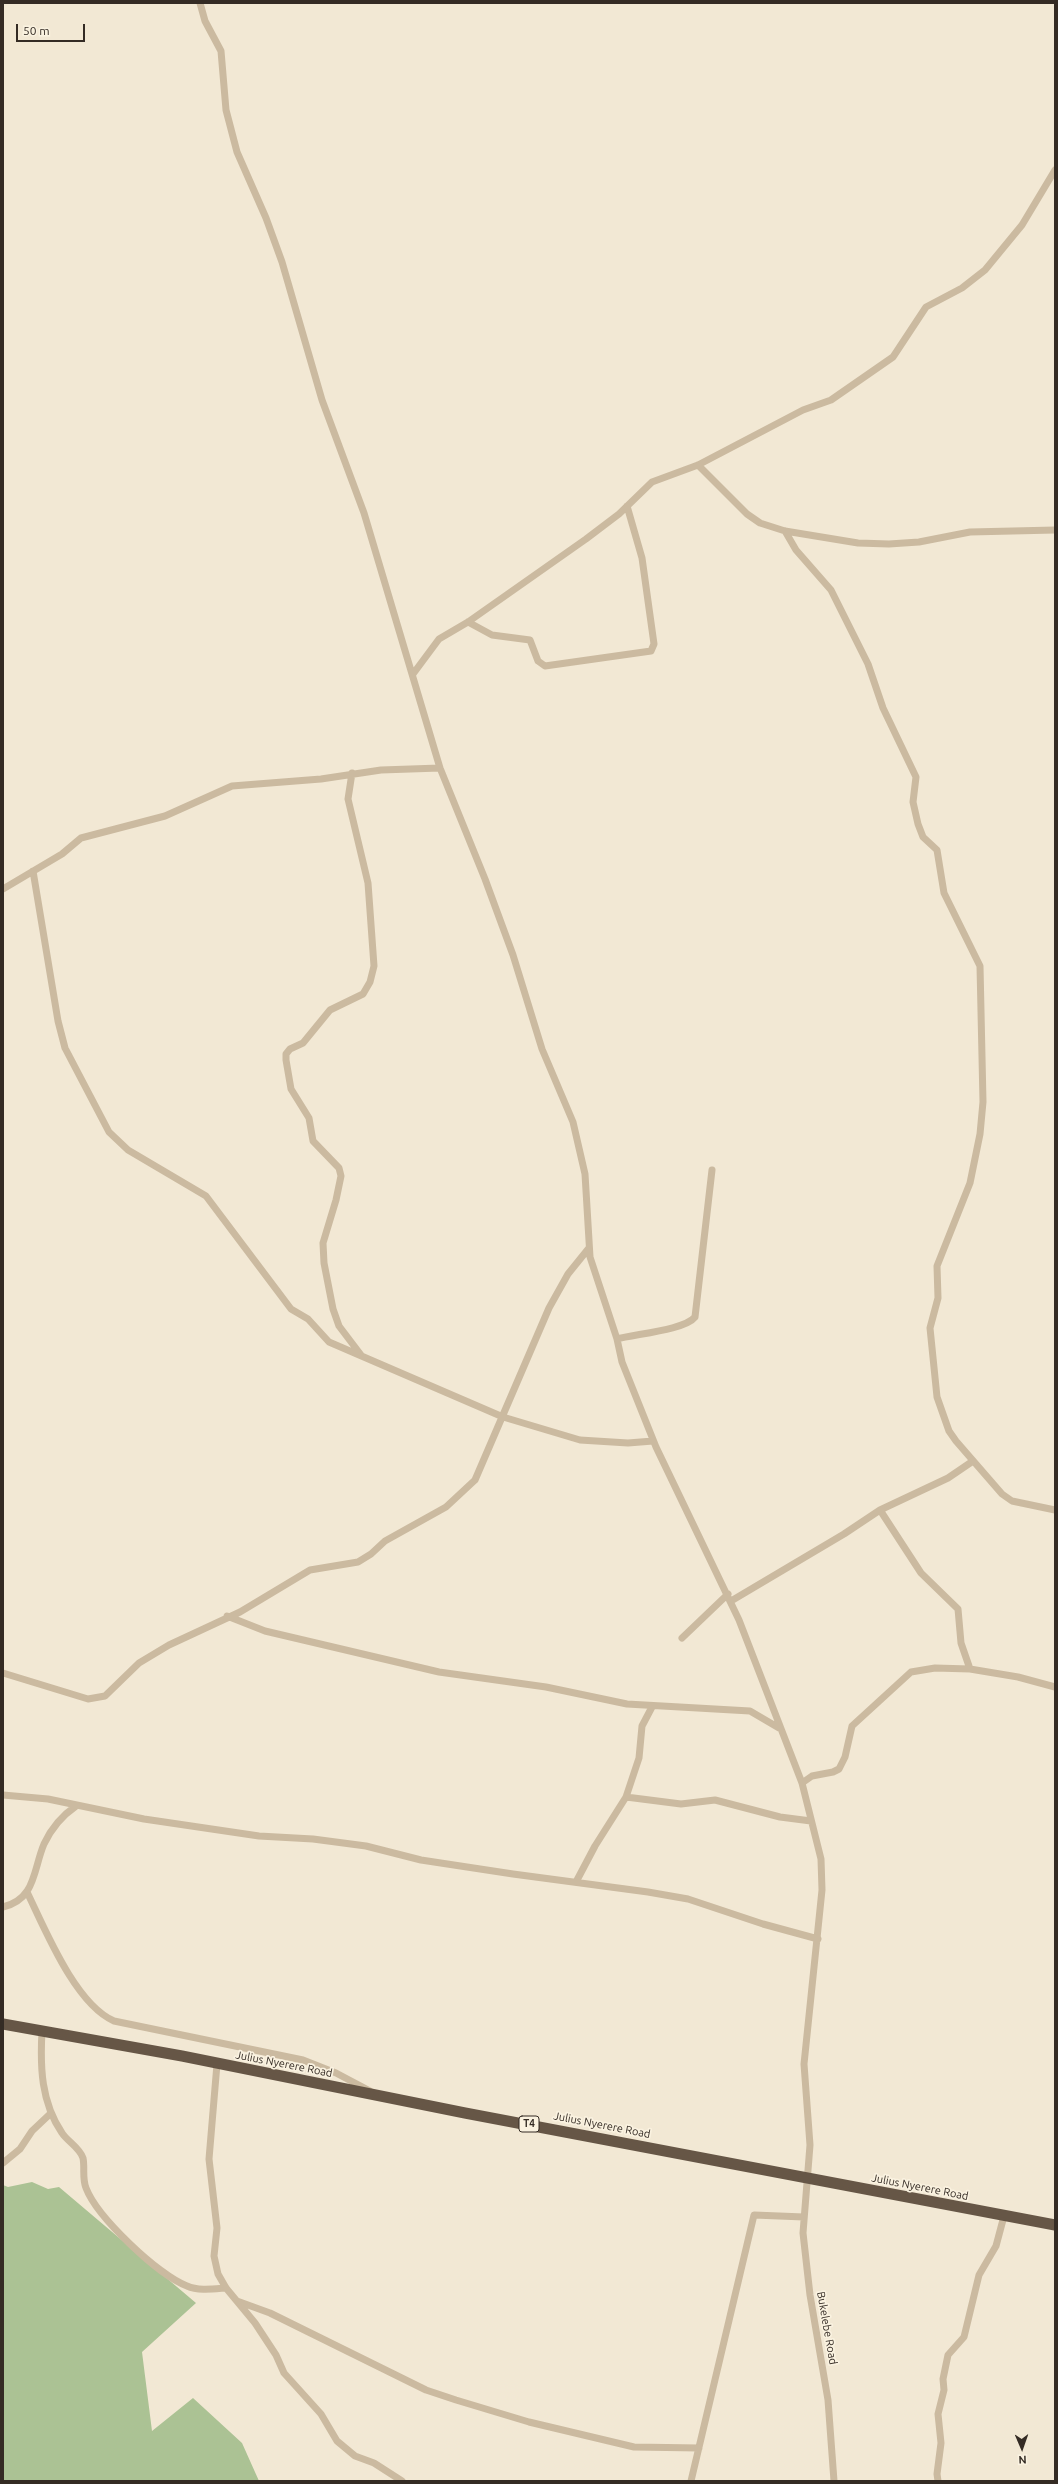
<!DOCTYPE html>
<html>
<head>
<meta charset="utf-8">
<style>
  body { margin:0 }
  #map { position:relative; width:1058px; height:2484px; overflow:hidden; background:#f2e8d4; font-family:Ubuntu,sans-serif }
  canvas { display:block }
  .frame { position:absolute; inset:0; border:4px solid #342b24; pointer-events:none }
  .north { position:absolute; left:1002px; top:2428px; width:40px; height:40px; -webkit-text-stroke:3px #faf2e0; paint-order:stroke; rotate:178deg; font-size:11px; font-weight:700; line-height:16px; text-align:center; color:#342b24 }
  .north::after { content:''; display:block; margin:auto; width:14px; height:18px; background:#342b24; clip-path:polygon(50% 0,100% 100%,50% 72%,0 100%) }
  .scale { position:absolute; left:16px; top:24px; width:69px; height:18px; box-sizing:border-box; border:2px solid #342b24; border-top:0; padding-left:5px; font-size:12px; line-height:14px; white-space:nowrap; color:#342b24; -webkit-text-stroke:3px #faf2e0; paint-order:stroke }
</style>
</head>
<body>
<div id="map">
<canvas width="1058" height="2484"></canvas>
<div class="frame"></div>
<div class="north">N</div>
<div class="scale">50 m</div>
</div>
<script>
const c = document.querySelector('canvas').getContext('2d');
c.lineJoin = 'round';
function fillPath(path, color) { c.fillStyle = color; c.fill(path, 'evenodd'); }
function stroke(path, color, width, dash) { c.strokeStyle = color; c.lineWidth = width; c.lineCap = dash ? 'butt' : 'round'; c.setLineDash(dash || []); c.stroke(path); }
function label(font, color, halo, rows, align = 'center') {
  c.font = font + ' Ubuntu,sans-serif'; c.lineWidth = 3.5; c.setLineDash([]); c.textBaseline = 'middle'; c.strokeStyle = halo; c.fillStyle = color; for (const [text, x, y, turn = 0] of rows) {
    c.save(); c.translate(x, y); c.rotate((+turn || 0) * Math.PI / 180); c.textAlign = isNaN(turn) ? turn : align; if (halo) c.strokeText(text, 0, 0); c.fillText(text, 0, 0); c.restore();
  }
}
const green = new Path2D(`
  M 32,2182 L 48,2189 L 59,2187 L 196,2303 L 142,2352 L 152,2431 L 193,2398 L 242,2443 L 259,2481 L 3,2481 L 3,2185 L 8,2187 Z`);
const minor = new Path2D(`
  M 200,3 L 205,21 L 221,51 L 226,110 L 237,152 L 266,218 L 282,262 L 322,400 L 364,513 L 440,768 L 485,879 L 513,955 L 542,1049 L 573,1122 L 585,1174 L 590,1257 L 617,1339 L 622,1362 L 656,1447 L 739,1620 L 802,1783 L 821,1859 L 822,1890 L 804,2064 L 810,2145 L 803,2233 L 810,2295 L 828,2400 L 834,2481
  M 698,465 L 747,514 L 760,523 L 785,531 L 858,543 L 889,544 L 919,542 L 970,532 L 1055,530
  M 785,531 L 796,550 L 831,590 L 868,664 L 883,708 L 916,777 L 913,802 L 918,824 L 923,837 L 937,850 L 944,893 L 980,966 L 983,1102 L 980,1134 L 970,1183 L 937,1266 L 938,1298 L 930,1328 L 937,1397 L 949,1431 L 956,1441 L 1002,1494 L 1012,1501 L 1055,1510
  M 468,622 L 492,635 L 530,640 L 538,661 L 545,666 L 651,651 L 654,644 L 642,558 L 627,506
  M 413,674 L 439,639 L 468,622 L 586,539 L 619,514 L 652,482 L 698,465 L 803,410 L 831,400 L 893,357 L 926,307 L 962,288 L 985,270 L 1022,225 L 1055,170
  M 352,773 L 348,799 L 368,883 L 374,966 L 370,982 L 363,994 L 330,1010 L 303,1043 L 290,1049 L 286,1054 L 286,1060 L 291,1089 L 309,1118 L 313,1141 L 339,1168 L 341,1176 L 336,1200 L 323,1243 L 324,1263 L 333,1309 L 339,1326 L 361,1355
  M 33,871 L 58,1021 L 65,1048 L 109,1132 L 128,1150 L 206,1196 L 291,1309 L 308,1319 L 329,1342 L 503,1417 L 580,1440 L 628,1443 L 653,1441
  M 3,889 L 62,854 L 81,838 L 165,816 L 232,786 L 321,779 L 381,770 L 440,768
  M 617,1339 C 634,1334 685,1330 695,1317 L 712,1170
  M 880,1510 L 921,1573 L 958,1609 L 961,1643 L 970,1669
  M 731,1601 L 844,1534 L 880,1510 L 948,1478 L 973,1461
  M 227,1616 L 265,1631 L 439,1672 L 546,1687 L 627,1704 L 750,1711 L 779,1728
  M 682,1638 L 728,1594
  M 3,1673 L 88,1699 L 105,1696 L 139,1663 L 169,1645 L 240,1612 L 310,1570 L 358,1562 L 371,1554 L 385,1541 L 446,1507 L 475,1480 L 549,1308 L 568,1274 L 589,1248
  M 802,1783 L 812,1776 L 833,1772 L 839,1769 L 845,1757 L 852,1726 L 911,1672 L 935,1668 L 970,1669 L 1018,1677 L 1055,1687
  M 3,1795 L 48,1799 L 144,1819 L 259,1836 L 313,1839 L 366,1846 L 421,1860 L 513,1874 L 648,1892 L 688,1899 L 763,1924 L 818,1939
  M 626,1797 L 681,1804 L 715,1800 L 780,1817 L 811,1821
  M 576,1882 L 595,1846 L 626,1797 L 639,1758 L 642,1726 L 652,1707
  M 27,1892 C 45,1929 75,2004 114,2021 L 303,2060 L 336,2073 L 370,2091
  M 3,1907 C 36,1899 33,1870 44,1844 C 51,1829 63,1815 76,1806
  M 42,2031 C 40,2067 41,2102 62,2133 C 67,2141 80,2148 83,2158 C 85,2168 82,2178 86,2188 C 97,2217 158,2275 187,2286 C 198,2291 213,2289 226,2288
  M 217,2064 L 209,2159 L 217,2228 L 214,2256 L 218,2274 L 226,2288 L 255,2323 L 276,2355 L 284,2373 L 321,2414 L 337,2441 L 355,2456 L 374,2463 L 402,2481
  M 3,2163 L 20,2149 L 32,2131 L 50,2114
  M 237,2301 L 270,2313 L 426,2390 L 456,2400 L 529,2422 L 634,2447 L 699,2448
  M 691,2481 L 754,2215 L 804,2217
  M 938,2481 L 937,2474 L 941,2443 L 938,2414 L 944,2390 L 943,2379 L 948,2355 L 964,2337 L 979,2275 L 996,2246 L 1004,2216`);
const trunk = new Path2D(`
  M 3,2024 L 182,2056 L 465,2113 L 1055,2225`);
const shields = [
  [529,2124,20]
];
const shieldNames = [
  ["T4",529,2124]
];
const streetNames = [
  ["Julius Nyerere Road",284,2064,11],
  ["Julius Nyerere Road",602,2125,11],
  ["Julius Nyerere Road",920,2187,11],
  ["Bukelebe Road",827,2328,80]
];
fillPath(green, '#abc294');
stroke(minor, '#cbbaa0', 7);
stroke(trunk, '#665646', 11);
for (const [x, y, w] of shields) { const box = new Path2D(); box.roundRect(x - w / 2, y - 8, w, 16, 3); c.fillStyle = '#faf2e0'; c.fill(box); stroke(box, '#342b24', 1); }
label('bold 10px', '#342b24', null, shieldNames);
label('11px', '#342b24', '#faf2e0', streetNames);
</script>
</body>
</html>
